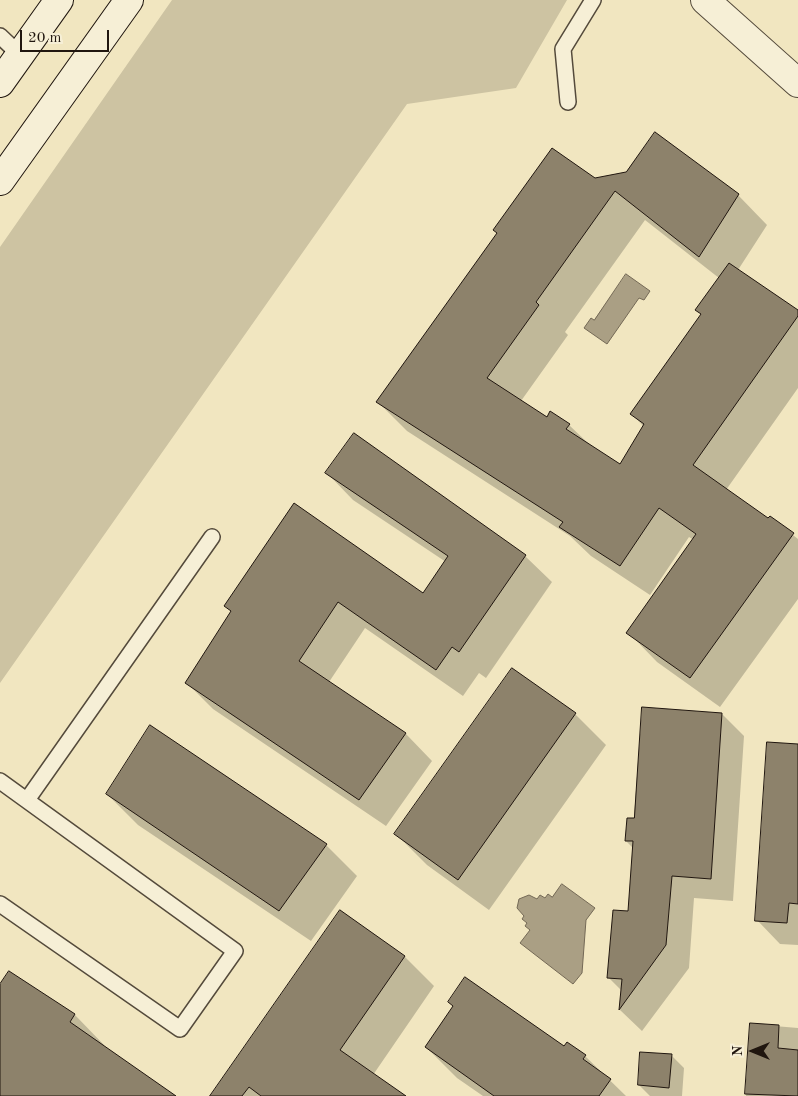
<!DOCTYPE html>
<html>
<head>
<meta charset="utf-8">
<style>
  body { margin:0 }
  #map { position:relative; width:798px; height:1096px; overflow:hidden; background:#f1e6c0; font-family:"Old Standard TT",serif }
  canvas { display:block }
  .north { position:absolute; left:728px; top:1026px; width:50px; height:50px; -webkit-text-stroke:4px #f6efd6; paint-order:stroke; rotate:270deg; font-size:14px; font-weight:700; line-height:20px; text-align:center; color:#20160f }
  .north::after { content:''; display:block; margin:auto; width:18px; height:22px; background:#20160f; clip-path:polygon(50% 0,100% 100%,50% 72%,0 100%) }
  .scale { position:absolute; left:20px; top:30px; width:89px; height:22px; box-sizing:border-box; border:2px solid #20160f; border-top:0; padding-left:6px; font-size:15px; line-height:18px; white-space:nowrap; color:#20160f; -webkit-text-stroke:4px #f6efd6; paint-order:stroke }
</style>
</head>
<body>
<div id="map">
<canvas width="798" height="1096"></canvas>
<div class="north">N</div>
<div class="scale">20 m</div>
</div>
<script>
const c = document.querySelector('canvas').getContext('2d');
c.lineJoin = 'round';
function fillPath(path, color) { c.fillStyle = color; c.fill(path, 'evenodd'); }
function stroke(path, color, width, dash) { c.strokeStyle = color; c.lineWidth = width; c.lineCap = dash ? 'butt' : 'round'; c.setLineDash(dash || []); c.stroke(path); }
const green = new Path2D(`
  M 172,0 L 567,0 L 516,88 L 407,104 L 0,683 L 0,247 Z`);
const water = new Path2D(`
  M 626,274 L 650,291 L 644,300 L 639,298 L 607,344 L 584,328 L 591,318 L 594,320 Z
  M 562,884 L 595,908 L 586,920 L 582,973 L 573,984 L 520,943 L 530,930 L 525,926 L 527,923 L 522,919 L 524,916 L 517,908 L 519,899 L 529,895 L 537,899 L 540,895 L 545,898 L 548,894 L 552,897 Z`);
const shadow = new Path2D(`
  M 594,180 L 738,195 L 767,225 L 738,270 L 798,312 L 798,388 L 726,490 L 768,520 L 770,517 L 798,539 L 798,599 L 720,707 L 657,662 L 628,632 L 694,540 L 689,537 L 650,595 L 591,556 L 570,536 L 407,431 L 378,402 ZM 645,220 L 719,278 L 702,315 L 632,414 L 644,427 L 620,465 L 591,446 L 569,425 L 547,419 L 521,401 L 568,335 L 565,332 Z
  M 354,435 L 525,556 L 552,582 L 486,678 L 479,673 L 463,696 L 365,628 L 329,682 L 406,734 L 432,761 L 386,826 L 213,709 L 187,683 L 232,612 L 225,606 L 423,595 L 446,562 L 353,500 L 327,473 Z
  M 575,714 L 606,745 L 489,910 L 427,865 L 396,834 Z
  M 722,714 L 744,736 L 733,901 L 694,898 L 689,968 L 642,1031 L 620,1010 L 622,991 L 609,978 L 629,912 L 633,848 L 626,841 L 635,820 Z
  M 150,727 L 326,845 L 357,876 L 311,941 L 138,825 L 107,794 Z
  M 798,746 L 798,945 L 780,944 L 757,920 Z
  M 340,911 L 405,957 L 434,986 L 373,1075 L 403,1096 L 212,1096 Z
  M 9,973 L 75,1015 L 104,1045 L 103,1046 L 173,1096 L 0,1096 L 0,987 Z
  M 751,1024 L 798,1028 L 798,1096 L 746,1096 Z
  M 426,1047 L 564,1048 L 585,1056 L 626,1096 L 483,1096 L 457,1078 Z
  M 671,1055 L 684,1068 L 682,1096 L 650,1096 L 639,1085 Z`);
const building = new Path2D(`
  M 655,132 L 739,194 L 699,257 L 615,191 L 536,302 L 539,305 L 487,378 L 547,417 L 550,411 L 570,424 L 566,429 L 620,464 L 644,424 L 630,414 L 701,314 L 695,310 L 729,263 L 798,310 L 798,316 L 693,465 L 768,518 L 770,516 L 794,533 L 690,678 L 626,633 L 696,534 L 659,508 L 620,566 L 559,527 L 563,522 L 376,402 L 497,233 L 493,230 L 552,148 L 595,178 L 626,172 Z
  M 354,433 L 526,555 L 459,652 L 452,647 L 436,670 L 338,602 L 299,661 L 406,733 L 359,800 L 185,683 L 231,611 L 224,606 L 294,503 L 423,593 L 448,556 L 325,473 Z
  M 512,668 L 576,713 L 458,880 L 394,834 Z
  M 642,707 L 722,713 L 711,879 L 672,876 L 666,945 L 619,1010 L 622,979 L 607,978 L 613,910 L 628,911 L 633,841 L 625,841 L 627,818 L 634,818 Z
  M 150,725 L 327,844 L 279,911 L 106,794 Z
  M 767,742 L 798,744 L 798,904 L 789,903 L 787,923 L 755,921 Z
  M 340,910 L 405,956 L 340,1050 L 406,1096 L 261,1096 L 249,1087 L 242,1096 L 210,1096 Z
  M 9,971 L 75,1014 L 70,1022 L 176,1096 L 0,1096 L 0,984 Z
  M 465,977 L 564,1046 L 567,1042 L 586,1055 L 583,1059 L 611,1079 L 599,1096 L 494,1096 L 425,1047 L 453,1006 L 448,1002 Z
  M 750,1023 L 779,1025 L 778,1048 L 798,1050 L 798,1096 L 745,1094 Z
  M 640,1052 L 672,1054 L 669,1088 L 638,1085 Z`);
const service = new Path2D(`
  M 0,36 L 20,55
  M 568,102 L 563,49 L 593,0
  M 0,781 L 235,951 L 180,1029 L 0,904
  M 27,800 L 212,537`);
const tertiary = new Path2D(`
  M 705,0 L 798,83`);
const secondary = new Path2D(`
  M 0,83 L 59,0
  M 0,181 L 129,0`);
fillPath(green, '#cdc3a2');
fillPath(water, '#aa9f84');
stroke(water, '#736855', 1);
fillPath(shadow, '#0003');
fillPath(building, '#8d826b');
stroke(building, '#20160f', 1);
stroke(service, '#544a3b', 18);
stroke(tertiary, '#544a3b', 30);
stroke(secondary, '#20160f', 30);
stroke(service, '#f6efd6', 15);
stroke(tertiary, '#f6efd6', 28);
stroke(secondary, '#f6efd6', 28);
</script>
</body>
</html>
